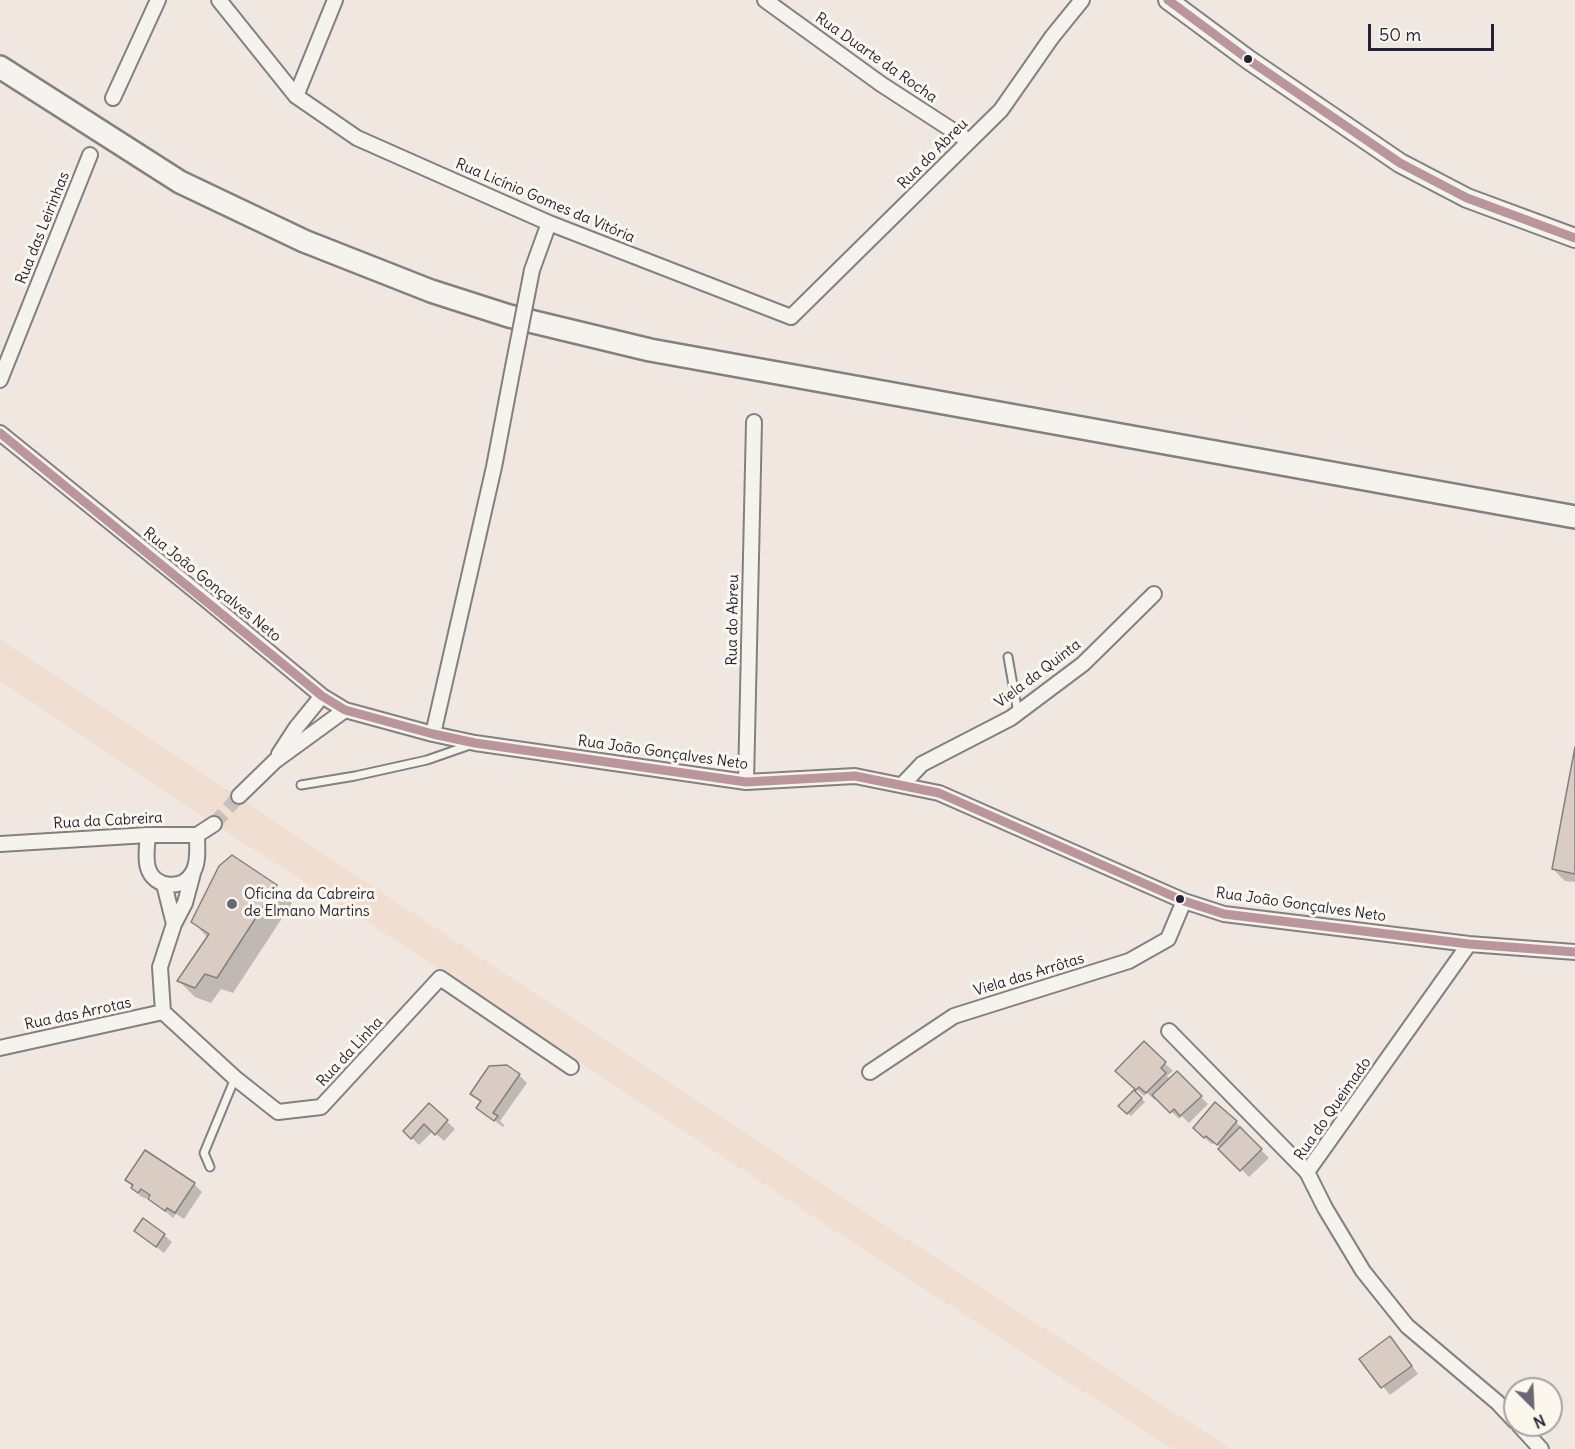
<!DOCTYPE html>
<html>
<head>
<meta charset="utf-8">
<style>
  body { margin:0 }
  #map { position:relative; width:1575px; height:1449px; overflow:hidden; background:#f0e8e0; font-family:Delius,sans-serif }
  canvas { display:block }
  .north { position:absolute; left:1503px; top:1377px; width:60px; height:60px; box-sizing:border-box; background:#fbf7ec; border:2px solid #a4a2a5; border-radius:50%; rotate:156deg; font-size:16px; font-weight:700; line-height:24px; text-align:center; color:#22223b }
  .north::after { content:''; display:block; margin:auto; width:21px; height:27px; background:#6a6775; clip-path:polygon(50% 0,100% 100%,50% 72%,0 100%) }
  .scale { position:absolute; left:1368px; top:24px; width:126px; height:27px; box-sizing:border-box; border:3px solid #22223b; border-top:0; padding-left:8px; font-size:18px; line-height:21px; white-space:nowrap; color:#22223b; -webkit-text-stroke:4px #fbf7ec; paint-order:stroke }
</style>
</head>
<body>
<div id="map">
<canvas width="1575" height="1449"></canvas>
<div class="north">N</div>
<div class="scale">50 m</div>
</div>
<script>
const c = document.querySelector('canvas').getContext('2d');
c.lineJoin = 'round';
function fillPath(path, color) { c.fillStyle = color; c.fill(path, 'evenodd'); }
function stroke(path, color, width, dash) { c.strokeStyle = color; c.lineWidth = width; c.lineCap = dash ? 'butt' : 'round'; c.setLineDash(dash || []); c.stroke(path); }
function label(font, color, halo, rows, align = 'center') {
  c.font = font + ' Delius,sans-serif'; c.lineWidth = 6; c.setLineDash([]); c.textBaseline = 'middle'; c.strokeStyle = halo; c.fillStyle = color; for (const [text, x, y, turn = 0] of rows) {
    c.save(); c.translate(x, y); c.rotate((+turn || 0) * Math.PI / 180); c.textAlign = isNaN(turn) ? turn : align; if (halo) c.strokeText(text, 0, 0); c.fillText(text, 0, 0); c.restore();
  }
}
const built = new Path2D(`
  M 0,639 L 848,1201 L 1231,1449 L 1172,1449 L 830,1228 L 449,975 L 214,824 L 0,681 Z`);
const shadow = new Path2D(`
  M 1575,755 L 1575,882 L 1565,881 L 1553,869 Z
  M 276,886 L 292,903 L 233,993 L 221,989 L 211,1003 L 195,997 L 179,981 L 208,938 L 193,922 Z
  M 1144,1043 L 1173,1071 L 1167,1076 L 1170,1079 L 1177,1073 L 1208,1104 L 1189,1123 L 1182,1116 L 1179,1119 L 1157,1097 L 1155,1100 L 1147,1093 L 1144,1096 L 1117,1071 Z
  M 519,1075 L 527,1083 L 500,1121 L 504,1125 L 503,1127 L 478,1108 L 482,1102 L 472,1093 Z
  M 1134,1092 L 1145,1102 L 1131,1116 L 1120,1106 Z
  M 1215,1104 L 1236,1122 L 1244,1130 L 1243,1132 L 1269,1158 L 1249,1177 L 1221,1148 L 1215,1142 L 1212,1144 L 1202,1136 Z
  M 429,1105 L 455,1129 L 444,1141 L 433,1131 L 419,1145 L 405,1131 Z
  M 146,1152 L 194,1184 L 202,1192 L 184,1219 L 176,1214 L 173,1218 L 148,1197 L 146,1199 L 140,1196 L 127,1180 Z
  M 136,1231 L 164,1235 L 172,1242 L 164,1253 Z
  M 1397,1346 L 1418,1374 L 1390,1395 L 1361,1359 Z`);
const building = new Path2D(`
  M 1575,747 L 1575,874 L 1552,869 Z
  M 232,855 L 277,885 L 217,978 L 205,974 L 195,988 L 177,981 L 209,934 L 191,922 L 219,866 Z
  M 1144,1041 L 1166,1062 L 1161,1068 L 1166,1073 L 1146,1093 L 1139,1087 L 1136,1090 L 1115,1071 Z
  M 507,1065 L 520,1074 L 493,1113 L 498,1116 L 494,1121 L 476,1108 L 481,1101 L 470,1094 L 489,1066 Z
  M 1177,1071 L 1202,1096 L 1180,1116 L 1174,1109 L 1170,1113 L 1152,1095 Z
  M 1134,1090 L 1142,1098 L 1127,1114 L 1118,1106 Z
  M 1215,1102 L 1237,1121 L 1217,1145 L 1206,1136 L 1204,1138 L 1193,1128 Z
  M 429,1103 L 448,1120 L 435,1135 L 424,1124 L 411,1139 L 403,1131 Z
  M 1240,1127 L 1262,1149 L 1240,1171 L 1218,1149 Z
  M 145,1150 L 195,1183 L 175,1213 L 167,1208 L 165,1211 L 148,1199 L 150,1195 L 141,1189 L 138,1193 L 131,1188 L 133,1185 L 125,1180 Z
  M 143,1218 L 165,1234 L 156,1247 L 134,1231 Z
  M 1390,1336 L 1412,1366 L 1381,1388 L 1359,1359 Z`);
const streetTunnel = new Path2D(`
  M 214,824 L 239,796`);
const lane = new Path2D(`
  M 1008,657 L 1018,713
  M 301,785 L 355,776 L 427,760 L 470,745
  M 210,1167 L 204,1153 L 235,1078`);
const street = new Path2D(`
  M 219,0 L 296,96 L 357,138 L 549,223 L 791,317 L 1001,110 L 1052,37 L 1082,0
  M 765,0 L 881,84 L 969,141
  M 296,96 L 335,0
  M 113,98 L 158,0
  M 532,270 L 549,223
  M 0,380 L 90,155
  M 0,433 L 204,598 L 322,696 L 345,710 L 433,734 L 475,743 L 746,782 L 855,776 L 939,793 L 1184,901 L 1224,914 L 1469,944 L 1575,952
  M 433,734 L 494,467 L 513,367
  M 279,754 L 296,728 L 322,696
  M 746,782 L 754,422
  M 902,785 L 922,764 L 1011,718 L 1083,664 L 1154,594
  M 239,796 L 275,761 L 345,710
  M 148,835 C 147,845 145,858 148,868 C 154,888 183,891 193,872 C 199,862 197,847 197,835
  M 0,844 L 148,835 L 197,835 L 214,824
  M 193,873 L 185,903 L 174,924 L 160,967 L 163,1012 L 235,1078 L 278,1112 L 321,1107 L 440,978 L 571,1067
  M 164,884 L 174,924
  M 1469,944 L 1307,1172 L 1325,1208 L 1363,1271 L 1407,1326 L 1497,1402 L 1515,1421
  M 1169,1031 L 1307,1172
  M 0,1048 L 163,1012
  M 870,1072 L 954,1016 L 1129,961 L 1168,939 L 1184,901
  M 1519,1425 L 1541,1449`);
const secondary = new Path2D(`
  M 1168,0 L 1249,60 L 1400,163 L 1467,198 L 1575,238`);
const primary = new Path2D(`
  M 0,67 L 180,182 L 304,241 L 431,291 L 509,316 L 650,350 L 1575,517`);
const streetBridge = new Path2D(`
  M 513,367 L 532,270`);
const bus1 = new Path2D(`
  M 1168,0 L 1249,60 L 1400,163 L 1467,198 L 1575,238
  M 0,433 L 322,696 L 345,710 L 433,734 L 475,743 L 746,782 L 855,776 L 939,793 L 1184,901 L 1224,914 L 1469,944 L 1575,952`);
const markers = [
  [1248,59,5,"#22223b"],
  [1180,899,5,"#22223b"],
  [232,904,6,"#6a6775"]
];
const streetNames = [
  ["Rua Duarte da Rocha",876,58,35],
  ["Rua do Abreu",933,154,-45],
  ["Rua Licínio Gomes da Vitória",545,201,23],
  ["Rua das Leirinhas",43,228,-68],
  ["Rua João Gonçalves Neto",212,585,39],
  ["Rua do Abreu",733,620,-89],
  ["Viela da Quinta",1038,674,-37],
  ["Rua João Gonçalves Neto",663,753,8],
  ["Rua da Cabreira",108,821,-3],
  ["Rua João Gonçalves Neto",1301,905,8],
  ["Viela das Arrôtas",1029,975,-17],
  ["Rua das Arrotas",78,1014,-12],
  ["Rua da Linha",350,1052,-47],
  ["Rua do Queimado",1333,1109,-55]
];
const poiNames = [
  ["Oficina da Cabreira",244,895],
  ["de Elmano Martins",244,912]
];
fillPath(built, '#f0dfd1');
fillPath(shadow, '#0003');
fillPath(building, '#daccc3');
stroke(building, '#838081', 1.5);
stroke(streetTunnel, '#c7c0bf', 14, [14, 7]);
stroke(lane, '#838081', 11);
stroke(street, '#838081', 18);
stroke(secondary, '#838081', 22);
stroke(primary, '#838081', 26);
stroke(lane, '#f5f3ee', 7);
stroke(street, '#f5f3ee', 14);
stroke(secondary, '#f5f3ee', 18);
stroke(primary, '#f5f3ee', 21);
stroke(streetBridge, '#838081', 18, []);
stroke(streetBridge, '#f5f3ee', 14);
stroke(bus1, '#ba959b', 9);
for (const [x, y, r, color] of markers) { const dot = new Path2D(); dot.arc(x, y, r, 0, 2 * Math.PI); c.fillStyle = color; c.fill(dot); stroke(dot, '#fbf7ec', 2); }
label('15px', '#22223b', '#fbf7ec', streetNames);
label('15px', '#22223b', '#fbf7ec', poiNames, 'left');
</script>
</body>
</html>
